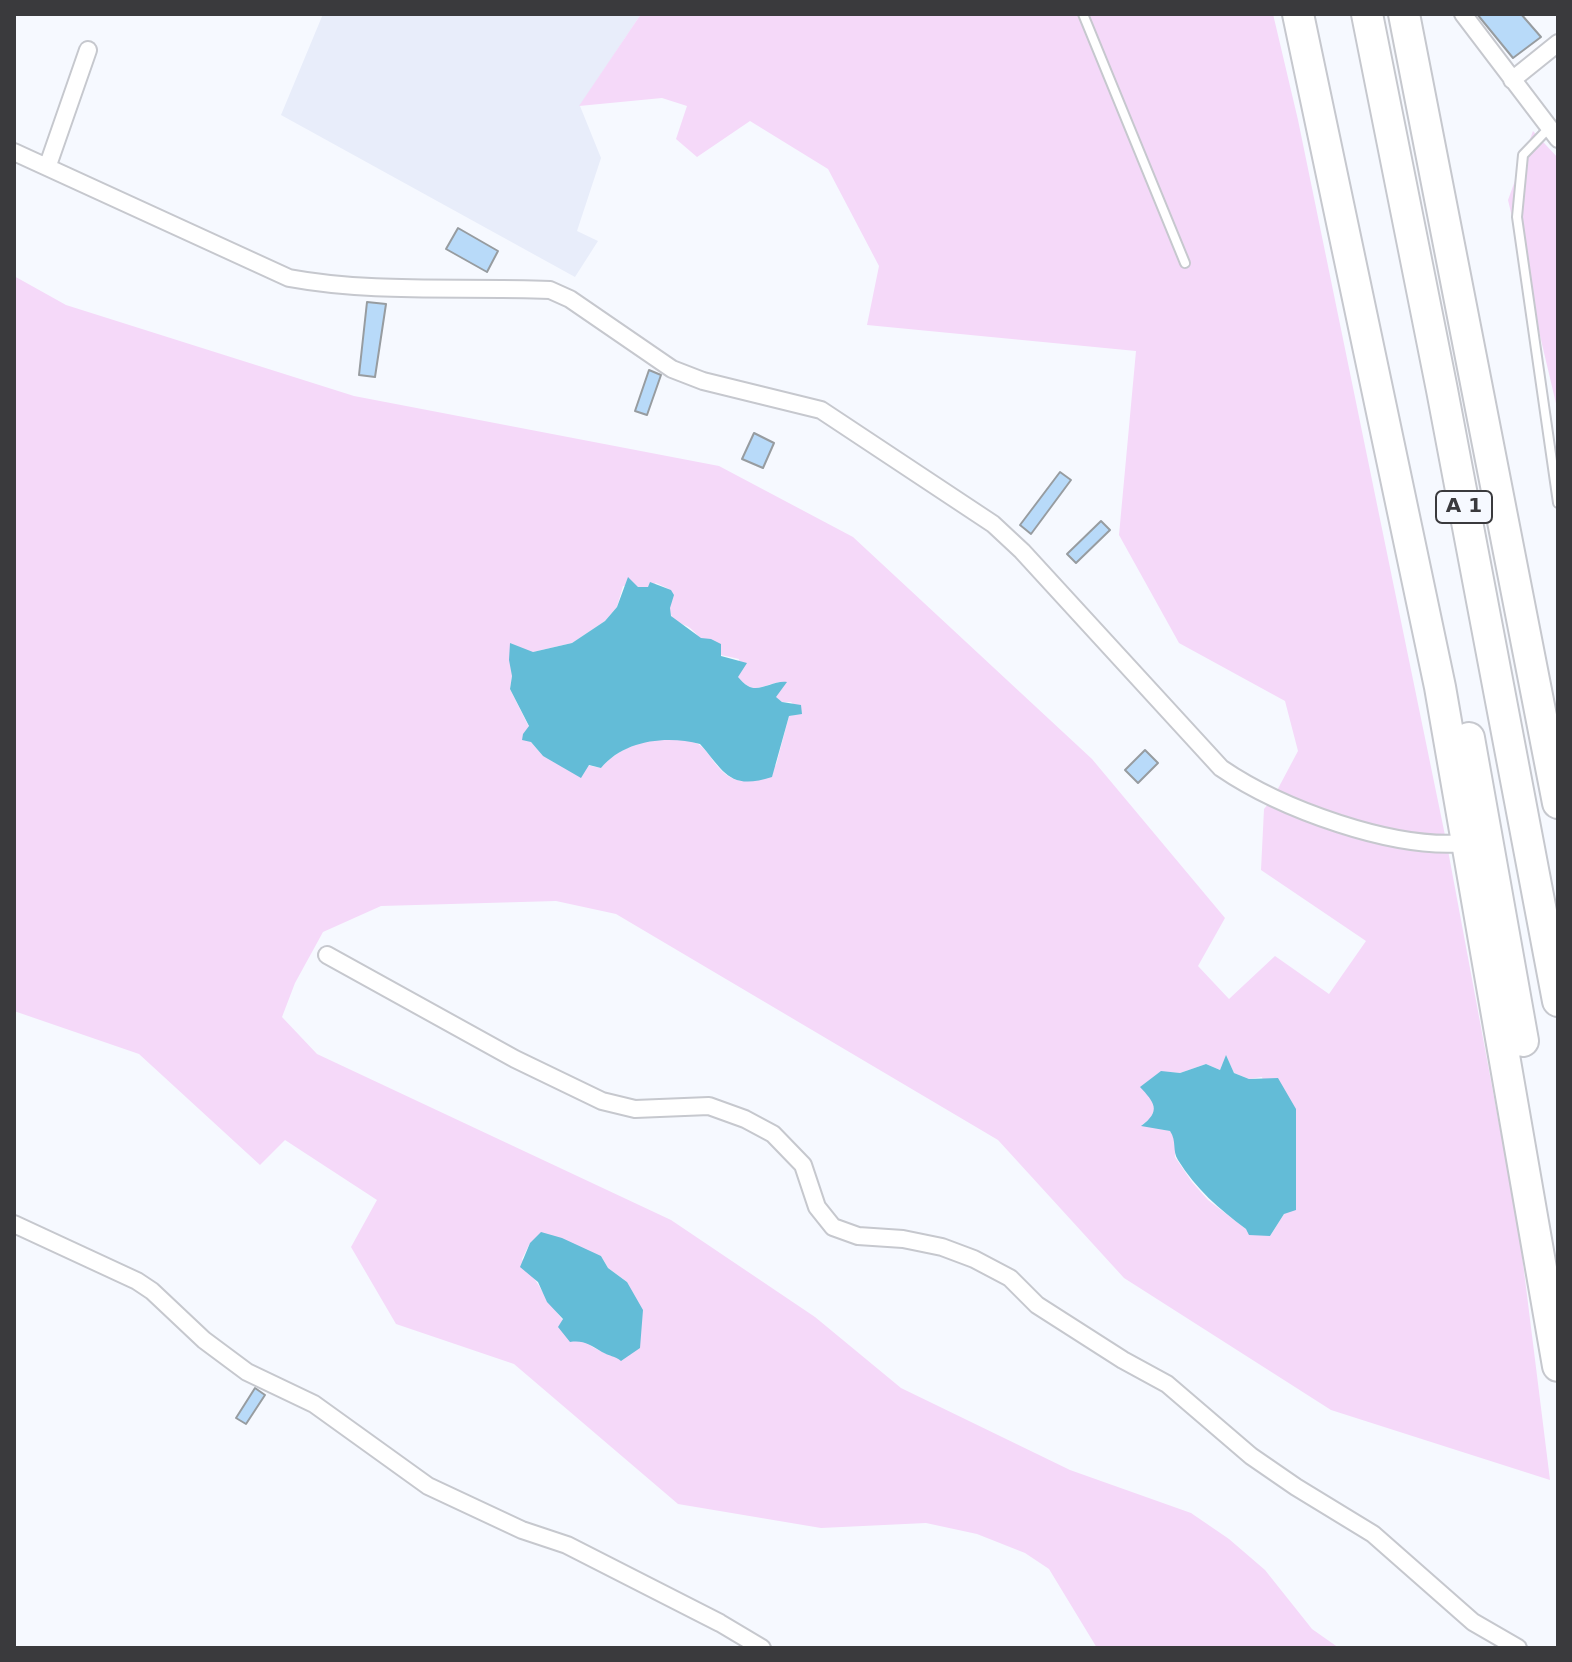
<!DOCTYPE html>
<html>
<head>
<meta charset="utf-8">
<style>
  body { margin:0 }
  #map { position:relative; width:1572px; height:1662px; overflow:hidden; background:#f6f9ff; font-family:"DejaVu Sans",sans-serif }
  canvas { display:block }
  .frame { position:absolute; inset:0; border:16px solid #3a3a3d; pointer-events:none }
</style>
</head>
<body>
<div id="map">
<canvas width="1572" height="1662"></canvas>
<div class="frame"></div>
</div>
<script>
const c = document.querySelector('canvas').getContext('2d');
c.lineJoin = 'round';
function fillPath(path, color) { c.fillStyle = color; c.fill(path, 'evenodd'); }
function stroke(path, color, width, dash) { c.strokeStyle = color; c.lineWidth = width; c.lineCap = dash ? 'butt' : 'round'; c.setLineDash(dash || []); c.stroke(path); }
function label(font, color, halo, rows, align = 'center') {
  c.font = font + ' "DejaVu Sans",sans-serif'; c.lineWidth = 6; c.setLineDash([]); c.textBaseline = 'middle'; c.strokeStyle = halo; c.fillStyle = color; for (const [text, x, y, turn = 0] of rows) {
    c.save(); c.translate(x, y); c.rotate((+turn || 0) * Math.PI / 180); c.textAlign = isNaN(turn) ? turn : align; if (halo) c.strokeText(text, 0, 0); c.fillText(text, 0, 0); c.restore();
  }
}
const built = new Path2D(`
  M 323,14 L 641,14 L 580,106 L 601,158 L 577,231 L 598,241 L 575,277 L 281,115 Z`);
const green = new Path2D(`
  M 641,14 L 1273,14 L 1298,120 L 1447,845 L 1519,1231 L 1550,1480 L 1331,1410 L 1124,1278 L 998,1140 L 616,914 L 556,901 L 381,906 L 323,932 L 295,983 L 282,1017 L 317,1054 L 671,1220 L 815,1317 L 901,1388 L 1070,1470 L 1191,1513 L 1229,1539 L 1265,1570 L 1312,1629 L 1339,1648 L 1097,1648 L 1049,1569 L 1025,1553 L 977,1534 L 926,1523 L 821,1528 L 678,1504 L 514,1364 L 396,1324 L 351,1247 L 377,1200 L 285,1140 L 260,1165 L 139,1054 L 14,1011 L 14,276 L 66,305 L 354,396 L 719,466 L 853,537 L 1092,759 L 1225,918 L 1198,966 L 1229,999 L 1275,956 L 1329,994 L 1366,941 L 1261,870 L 1264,809 L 1273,798 L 1298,751 L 1285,701 L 1179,643 L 1119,535 L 1136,351 L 867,325 L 879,266 L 828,169 L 750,121 L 697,157 L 676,139 L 687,106 L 662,98 L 579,106 ZM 656,583 L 671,590 C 672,598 670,603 670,610 C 671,623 683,623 690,628 C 694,631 697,635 701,639 L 711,639 L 721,655 L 739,659 L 737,677 C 741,680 744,684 748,686 C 760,693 773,679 786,683 L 775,697 L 782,702 L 791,702 L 802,713 L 789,716 L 776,765 C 750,782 736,790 714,762 C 710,756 704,747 698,744 C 669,729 620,744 601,768 L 543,756 L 531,742 L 529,727 L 510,689 L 512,676 L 533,652 L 572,643 L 605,621 L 617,607 L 623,586 L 648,588 ZM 1226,1056 L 1234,1073 L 1249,1079 L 1262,1077 L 1284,1214 L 1270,1236 L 1246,1229 L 1208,1200 L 1192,1182 L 1175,1157 L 1176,1139 L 1170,1131 L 1142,1125 L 1151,1118 L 1154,1111 L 1153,1100 L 1161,1072 L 1180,1073 L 1206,1064 L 1220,1070 ZM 530,1243 L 601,1256 L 608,1268 L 627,1282 L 616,1357 C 569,1344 547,1297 522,1259 Z
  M 1533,131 L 1558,158 L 1558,412 L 1508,200 Z`);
const water = new Path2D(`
  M 628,577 L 638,587 L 648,587 L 650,582 L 671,590 L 674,595 L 670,608 L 671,616 L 701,638 L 711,639 L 721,644 L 721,656 L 747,663 L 738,677 C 741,680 744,684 748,686 C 759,693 773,680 787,682 L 776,697 L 782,702 L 801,705 L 802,714 L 789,716 L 772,777 C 729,791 724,771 700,744 C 667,735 624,740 601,768 L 589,765 L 581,778 L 543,756 L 531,742 L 522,740 L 523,734 L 529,726 L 510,689 L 512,676 L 509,660 L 510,643 L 533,652 L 572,643 L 605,621 L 617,607 Z
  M 1226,1055 L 1234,1073 L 1249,1079 L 1278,1078 L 1296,1109 L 1296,1210 L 1284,1214 L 1270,1236 L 1249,1235 L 1246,1229 C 1219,1209 1196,1189 1178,1160 C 1172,1151 1177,1141 1170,1131 L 1141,1126 C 1162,1111 1154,1102 1140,1087 L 1161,1071 L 1180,1073 L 1206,1064 L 1220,1070 Z
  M 541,1232 L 562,1238 L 601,1256 L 608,1268 L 627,1282 L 643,1310 L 640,1348 L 621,1361 C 615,1356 609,1356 602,1352 C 590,1345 584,1340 570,1342 L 558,1327 L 563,1319 L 547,1302 L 538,1282 L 520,1267 L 530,1243 Z`);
const building = new Path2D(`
  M 1477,14 L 1521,14 L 1541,37 L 1513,58 Z
  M 458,228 L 498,251 L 487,272 L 446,249 Z
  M 367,302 L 386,304 L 375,377 L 359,375 Z
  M 649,370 L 661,375 L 647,415 L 635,411 Z
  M 754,433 L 774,443 L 763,468 L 742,459 Z
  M 1060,472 L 1071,480 L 1031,534 L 1020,525 Z
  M 1101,521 L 1110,530 L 1076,563 L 1067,554 Z
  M 1145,750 L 1158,763 L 1138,783 L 1125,770 Z
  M 255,1388 L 265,1395 L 246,1424 L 236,1418 Z`);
const lane = new Path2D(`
  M 1083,14 L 1185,263
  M 1549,128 L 1523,155 L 1517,217 L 1558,503`);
const street = new Path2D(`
  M 1463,14 L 1558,139
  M 1512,80 L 1558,43
  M 14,152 L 289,278 C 376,294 462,286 550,290 L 570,299 L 672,369 L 703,381 L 821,410 L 993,524 L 1022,551 L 1221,768 C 1281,809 1393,850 1466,843
  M 48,165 L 88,50
  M 327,955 L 515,1059 L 602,1101 L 635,1109 L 709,1106 L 745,1119 L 773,1134 L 803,1165 L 817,1207 L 833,1227 L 858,1236 L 903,1239 L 942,1247 L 974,1259 L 1010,1278 L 1037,1305 L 1123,1360 L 1167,1384 L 1251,1456 L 1296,1487 L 1373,1534 L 1473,1622 L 1518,1648
  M 14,1224 L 137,1281 L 152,1291 L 204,1340 L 247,1372 L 314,1404 L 428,1486 L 522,1530 L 567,1545 L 720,1623 L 762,1648`);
const highway = new Path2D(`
  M 1298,14 L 1440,687 L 1558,1366
  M 1367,14 L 1442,390 L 1558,1001
  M 1404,14 L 1558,803
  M 1469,738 L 1523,1041`);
const shields = [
  [1464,507,56]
];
const shieldNames = [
  ["A 1",1464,507]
];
fillPath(built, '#e8edfa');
fillPath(green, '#f5d9f9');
fillPath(water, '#63bcd7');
fillPath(building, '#b8daf9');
stroke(building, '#979ca0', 2);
stroke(lane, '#c6c8ce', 12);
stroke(street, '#c6c8ce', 20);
stroke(highway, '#c6c8ce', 34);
stroke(lane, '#fff', 8);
stroke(street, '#fff', 16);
stroke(highway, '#fff', 30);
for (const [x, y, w] of shields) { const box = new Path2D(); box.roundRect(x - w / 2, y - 16, w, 32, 6); c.fillStyle = '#f6f9ff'; c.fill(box); stroke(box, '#3a3a3d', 2); }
label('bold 20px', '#3a3a3d', null, shieldNames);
</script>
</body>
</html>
